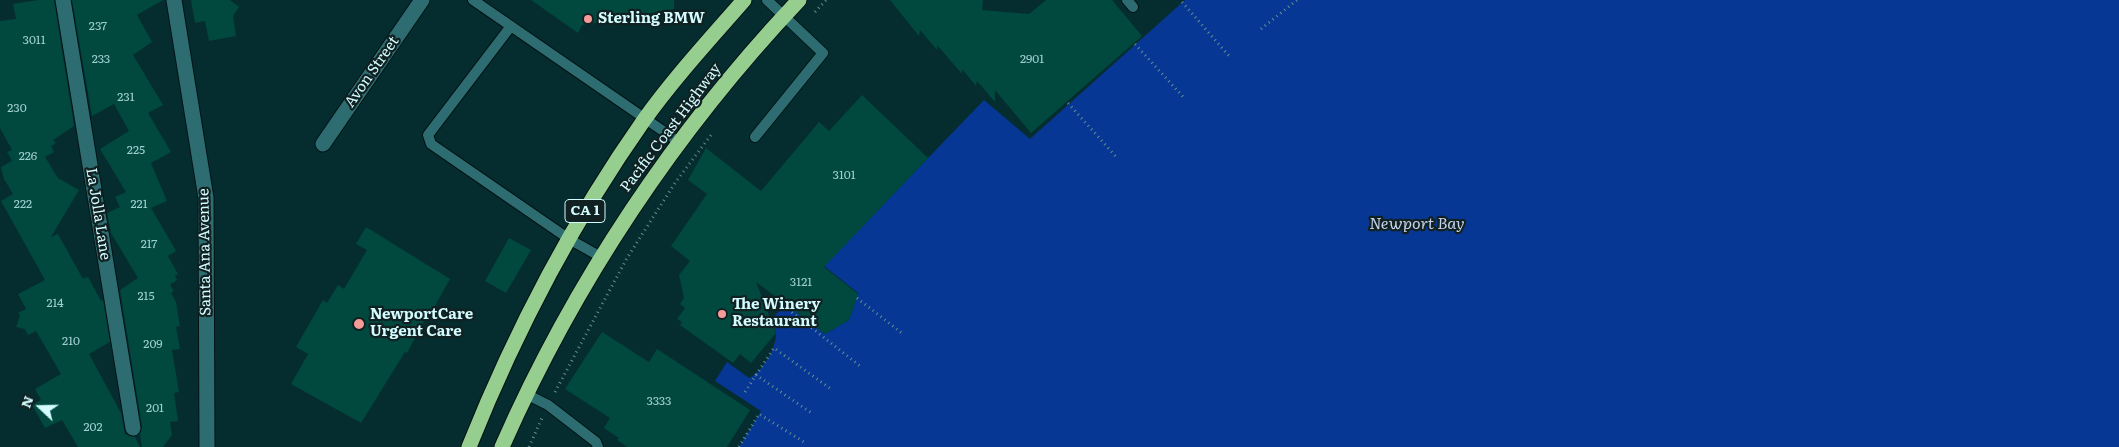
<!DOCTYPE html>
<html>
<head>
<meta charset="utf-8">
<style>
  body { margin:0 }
  #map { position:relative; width:2119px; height:447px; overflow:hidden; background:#052d30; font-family:Literata,serif }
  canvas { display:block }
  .north { position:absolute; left:15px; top:382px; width:50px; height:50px; -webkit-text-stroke:4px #112122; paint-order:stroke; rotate:291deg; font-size:14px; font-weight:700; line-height:20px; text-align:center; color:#d2fcff }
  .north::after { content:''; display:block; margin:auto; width:18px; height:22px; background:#d2fcff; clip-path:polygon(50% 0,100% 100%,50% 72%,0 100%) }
</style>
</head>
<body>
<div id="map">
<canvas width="2119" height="447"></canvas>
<div class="north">N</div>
</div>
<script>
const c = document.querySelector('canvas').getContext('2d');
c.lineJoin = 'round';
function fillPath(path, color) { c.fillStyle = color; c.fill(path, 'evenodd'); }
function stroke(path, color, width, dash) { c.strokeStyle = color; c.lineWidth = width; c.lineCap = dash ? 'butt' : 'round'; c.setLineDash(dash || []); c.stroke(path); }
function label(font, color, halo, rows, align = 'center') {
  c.font = font + ' Literata,serif'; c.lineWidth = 4.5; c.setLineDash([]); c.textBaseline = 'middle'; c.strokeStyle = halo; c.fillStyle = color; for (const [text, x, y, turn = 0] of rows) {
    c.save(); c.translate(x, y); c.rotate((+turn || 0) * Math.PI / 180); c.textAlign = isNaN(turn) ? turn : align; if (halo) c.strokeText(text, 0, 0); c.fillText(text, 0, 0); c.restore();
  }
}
const water = new Path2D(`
  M 1185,0 L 2119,0 L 2119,447 L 739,447 L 761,411 L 715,381 L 727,362 L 749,378 C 762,372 776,349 776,334 C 776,330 773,324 771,319 L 793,298 L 795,299 L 792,309 L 825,334 L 849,320 L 858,293 L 824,266 L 984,100 L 1030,139 Z`);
const building = new Path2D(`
  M 38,0 L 54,0 L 74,126 L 53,140 L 56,143 L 51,146 L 54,152 L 45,157 L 58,178 L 79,190 L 51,237 L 58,234 L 83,279 L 88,277 L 101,301 L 103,300 L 110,342 L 89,354 L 121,413 L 125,434 L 135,437 L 140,447 L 78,447 L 62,420 L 45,428 L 32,405 L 41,400 L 35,389 L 61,374 L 36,331 L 28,335 L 25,329 L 16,327 L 20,316 L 18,313 L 26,309 L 18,294 L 45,280 L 1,201 L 13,194 L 4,179 L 1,167 L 12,161 L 7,152 L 12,150 L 0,128 L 0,21 L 16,19 L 13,4 Z
  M 72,0 L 163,0 L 137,15 L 152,42 L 133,55 L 163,105 L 148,113 L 171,152 L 151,163 L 167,201 L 151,208 L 176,251 L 168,256 L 178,274 L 175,276 L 177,280 L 170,285 L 174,291 L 171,293 L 176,302 L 180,326 L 176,327 L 180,349 L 172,350 L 179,392 L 174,393 L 178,421 L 170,422 L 172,435 L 163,447 L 142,447 L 140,434 L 142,426 L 120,290 L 138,278 L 111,233 L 107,213 L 120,207 L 115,197 L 126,192 L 100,149 L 129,131 L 114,104 L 92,116 Z
  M 191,0 L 230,0 L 239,7 L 233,16 L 236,36 L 209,41 L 205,21 L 195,23 Z
  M 531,0 L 674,0 L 674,9 L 582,25 L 578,33 Z
  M 890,0 L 983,0 L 982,10 L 1029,14 L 1046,0 L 1112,0 L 1142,36 L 1031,133 L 995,90 L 995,102 L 977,81 L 976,86 L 962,69 L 962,74 L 937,45 L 937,50 L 920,30 L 919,36 Z
  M 862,95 L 928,158 L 824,267 L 858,294 L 849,320 L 825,334 L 756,282 L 776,333 L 751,363 L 740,354 L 733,363 L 680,325 L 682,322 L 677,319 L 685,308 L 680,304 L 684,298 L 679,275 L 690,261 L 671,246 L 707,194 L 688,180 L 706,148 L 761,191 L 819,122 L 829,131 Z
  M 366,227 L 450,279 L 431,313 L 429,312 L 407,353 L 405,352 L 361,423 L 291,384 L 308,354 L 296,347 L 323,300 L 327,303 L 338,285 L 344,289 L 367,250 L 356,244 Z
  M 509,238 L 531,250 L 506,293 L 485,281 Z
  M 602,332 L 649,362 L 657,349 L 750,410 L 727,447 L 627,447 L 617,440 L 619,438 L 604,428 L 610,418 L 565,389 Z`);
const path = new Path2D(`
  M 1182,2 L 1229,56
  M 815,12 L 826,0
  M 1261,29 L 1297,0
  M 1135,44 L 1185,99
  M 1068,103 L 1118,159
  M 857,298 L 903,334
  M 784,306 L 860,366
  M 756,375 L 774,348 L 831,389
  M 555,392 L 627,258 L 675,183 L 711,135
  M 745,392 L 756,375 L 813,414
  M 529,447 L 542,418
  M 739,447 L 759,414 L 804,442`);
const lane = new Path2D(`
  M 473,0 L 679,142
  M 1127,0 L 1133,7
  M 511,26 L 428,135 L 431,144 L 569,239 L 601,257
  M 755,137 L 823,53 L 767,0
  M 526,394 L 548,405 L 596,442 L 598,447`);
const street = new Path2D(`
  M 63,0 L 133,428
  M 174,0 L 206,198 L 207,447
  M 323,144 L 422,0`);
const highway = new Path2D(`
  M 469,447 C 515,332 573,221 644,120 C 674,78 710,39 744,0
  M 502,447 C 574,283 676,130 799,0`);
const markers = [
  [588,19,5,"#f59b98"],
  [722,314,5,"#f59b98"],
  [359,324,6,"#f59b98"]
];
const numberNames = [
  ["237",98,26],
  ["3011",34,40],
  ["233",101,59],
  ["2901",1032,59],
  ["231",126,97],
  ["230",17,108],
  ["225",136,150],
  ["226",28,156],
  ["3101",844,175],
  ["222",23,204],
  ["221",139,204],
  ["217",149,244],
  ["3121",801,282],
  ["215",146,296],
  ["214",55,303],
  ["210",71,341],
  ["209",153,344],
  ["3333",659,401],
  ["201",155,408],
  ["202",93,427]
];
const shields = [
  [585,211,40]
];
const shieldNames = [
  ["CA 1",585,211]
];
const poiNames = [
  ["Sterling BMW",598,19],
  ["The Winery",732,305],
  ["Restaurant",732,322],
  ["NewportCare",370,315],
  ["Urgent Care",370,332]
];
const streetNames = [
  ["Avon Street",372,72,-55],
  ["Pacific Coast Highway",671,128,-53],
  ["La Jolla Lane",98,214,81],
  ["Santa Ana Avenue",205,252,-91]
];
const waterNames = [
  ["Newport Bay",1417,224]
];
fillPath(water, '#073794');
fillPath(building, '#01483f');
stroke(lane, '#041314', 12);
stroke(street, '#041314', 17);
stroke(highway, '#041314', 17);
stroke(path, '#658e91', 3, [1, 4]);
stroke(lane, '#2d6d71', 10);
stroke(street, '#2d6d71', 15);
stroke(highway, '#95ce8f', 15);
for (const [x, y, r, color] of markers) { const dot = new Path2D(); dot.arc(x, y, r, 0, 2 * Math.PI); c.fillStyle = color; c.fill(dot); stroke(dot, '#112122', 2); }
label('12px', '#9ecfcf', null, numberNames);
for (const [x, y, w] of shields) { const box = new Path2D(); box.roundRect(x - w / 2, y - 11.5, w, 23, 4); c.fillStyle = '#112122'; c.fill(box); stroke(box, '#d2fcff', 1); }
label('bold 14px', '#d2fcff', null, shieldNames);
label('bold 15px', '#d2fcff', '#112122', poiNames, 'left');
label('15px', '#d2fcff', '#112122', streetNames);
label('italic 16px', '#c4d2eb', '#112122', waterNames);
</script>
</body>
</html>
